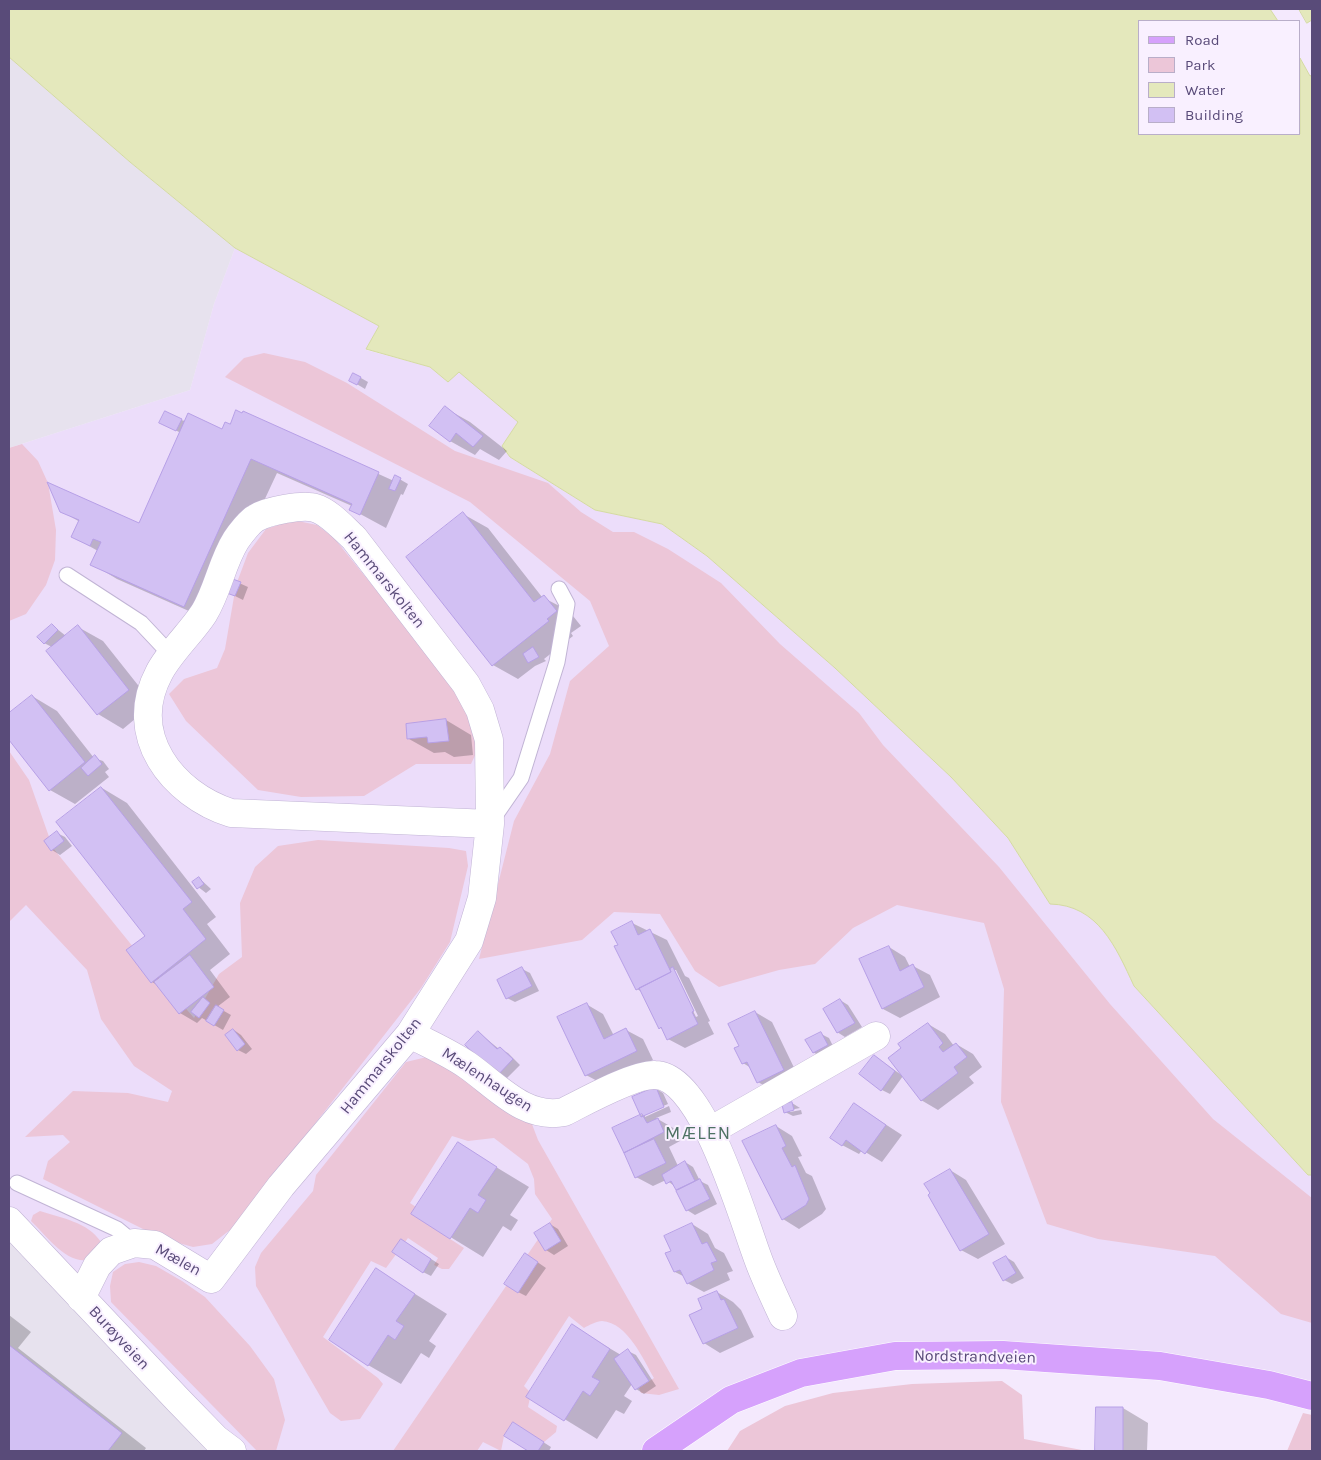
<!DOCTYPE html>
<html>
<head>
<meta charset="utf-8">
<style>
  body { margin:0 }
  #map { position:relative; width:1321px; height:1460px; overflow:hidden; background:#f4e9fd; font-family:Karla,sans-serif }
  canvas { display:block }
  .frame { position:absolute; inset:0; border:10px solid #594b79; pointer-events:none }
  .legend { position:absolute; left:1138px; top:20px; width:162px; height:115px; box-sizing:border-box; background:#f9f0ff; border:1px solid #b9aec9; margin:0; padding:6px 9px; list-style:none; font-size:15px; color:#594b79 }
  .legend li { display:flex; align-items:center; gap:10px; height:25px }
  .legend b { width:25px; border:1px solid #b9aec9 }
</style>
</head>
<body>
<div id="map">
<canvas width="1321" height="1460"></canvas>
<div class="frame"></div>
<ul class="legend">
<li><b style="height:6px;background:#d6a1fc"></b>Road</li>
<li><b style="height:14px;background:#ecc6d8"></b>Park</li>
<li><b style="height:14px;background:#e4e8bc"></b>Water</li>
<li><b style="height:14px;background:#d2c0f3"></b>Building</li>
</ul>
</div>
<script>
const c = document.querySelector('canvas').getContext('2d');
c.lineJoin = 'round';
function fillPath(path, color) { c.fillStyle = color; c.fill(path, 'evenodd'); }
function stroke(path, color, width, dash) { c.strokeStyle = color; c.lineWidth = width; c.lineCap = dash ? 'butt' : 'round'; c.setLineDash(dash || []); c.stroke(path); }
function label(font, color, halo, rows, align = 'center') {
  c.font = font + ' Karla,sans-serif'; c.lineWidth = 4; c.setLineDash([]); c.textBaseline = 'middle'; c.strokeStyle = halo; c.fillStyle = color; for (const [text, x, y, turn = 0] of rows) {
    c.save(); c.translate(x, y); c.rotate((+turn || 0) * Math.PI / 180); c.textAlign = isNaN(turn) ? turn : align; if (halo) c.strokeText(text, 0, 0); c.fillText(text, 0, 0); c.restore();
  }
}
const residential = new Path2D(`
  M 235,248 L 379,326 L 366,350 L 430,367 L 448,382 L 459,371 L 518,422 L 502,446 L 510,457 L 595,510 L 662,524 L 707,556 L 835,668 L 951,777 L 1008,838 L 1050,904 L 1068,904 L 1095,920 L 1117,949 L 1134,986 L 1308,1175 L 1312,1175 L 1312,1398 L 1003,1355 L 801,1373 L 656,1451 L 228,1451 L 9,1221 L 9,448 L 190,390 L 214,304 Z`);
const industrial = new Path2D(`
  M 9,57 L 130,162 L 235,248 L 214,304 L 190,390 L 9,448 Z
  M 9,1219 L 228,1451 L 9,1451 Z`);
const green = new Path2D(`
  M 264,353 L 305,362 L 347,383 L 455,451 L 548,483 L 581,512 L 613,532 L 634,532 L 668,549 L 721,583 L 780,644 L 859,713 L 883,745 L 999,867 L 1110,1004 L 1213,1119 L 1312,1198 L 1312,1323 L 1281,1314 L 1215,1256 L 1098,1239 L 1047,1224 L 1001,1102 L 1004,989 L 984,923 L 897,905 L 853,928 L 815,964 L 779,970 L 719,987 L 695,971 L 660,914 L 614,912 L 582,940 L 479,959 L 514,821 L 550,754 L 570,681 L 609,646 L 590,601 L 470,502 L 225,377 L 244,358 Z
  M 22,444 L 38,461 L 48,483 L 56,530 L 55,560 L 46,585 L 26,614 L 9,621 L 9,448 Z
  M 293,520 L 317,525 L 334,538 L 453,685 L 470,718 L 477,751 L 471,764 L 416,764 L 364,796 L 301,797 L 258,790 L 186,721 L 169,694 L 184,679 L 217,668 L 225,649 L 236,585 L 248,553 L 266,529 Z
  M 9,751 L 29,780 L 53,848 L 138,953 L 194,1018 L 219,974 L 242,957 L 240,903 L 255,867 L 278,846 L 318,840 L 449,848 L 466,851 L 468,866 L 450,942 L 421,988 L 235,1226 L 212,1244 L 193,1247 L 161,1238 L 43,1179 L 48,1161 L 70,1142 L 63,1135 L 25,1137 L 73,1091 L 128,1093 L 168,1102 L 172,1091 L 134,1066 L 101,1019 L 87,970 L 26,905 L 9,922 Z
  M 427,1057 L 450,1064 L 530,1119 L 538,1140 L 679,1389 L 659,1395 L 641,1393 L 639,1388 L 654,1378 C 643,1359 628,1323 602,1321 C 597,1321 589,1325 584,1328 L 569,1316 L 524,1386 L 531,1393 L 528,1407 L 557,1426 L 556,1432 L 544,1442 L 513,1422 L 504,1436 L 501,1451 L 483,1442 L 477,1451 L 393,1451 L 552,1219 L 535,1194 L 534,1179 L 528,1164 L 494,1138 L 468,1141 L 452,1136 L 410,1203 L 422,1211 L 418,1218 L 464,1248 L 449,1269 L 442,1269 L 434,1265 L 438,1258 L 408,1238 L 386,1268 L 371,1261 L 323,1337 L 378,1378 L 383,1384 L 360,1419 L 341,1421 L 330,1413 L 256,1286 L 255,1267 L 261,1253 L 313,1191 L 316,1175 L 406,1062 Z
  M 40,1211 C 61,1218 88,1222 101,1242 L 87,1260 C 65,1263 46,1235 31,1221 L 33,1215 Z
  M 139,1262 L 156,1266 L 182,1281 L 205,1297 L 250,1346 L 274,1379 L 285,1420 L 276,1451 L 257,1451 L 111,1302 L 110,1286 L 113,1272 L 125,1264 Z
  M 1002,1381 L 1022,1395 L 1024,1439 L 1087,1451 L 727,1451 L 740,1431 L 785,1406 L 833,1393 L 912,1384 Z
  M 1303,1413 L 1312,1415 L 1312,1451 L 1287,1451 Z`);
const water = new Path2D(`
  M 9,9 L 1270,9 L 1278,21 L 1140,21 L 1140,134 L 1300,134 L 1300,58 L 1310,76 L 1312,75 L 1312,1175 L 1308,1175 L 1134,986 C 1116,947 1098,905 1050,904 L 1008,838 L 951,777 L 835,668 L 707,556 L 662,524 L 595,510 L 510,457 L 502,446 L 518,422 L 459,372 L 448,382 L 430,367 L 366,349 L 379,326 L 235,248 L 130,162 L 9,57 Z
  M 1299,9 L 1312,9 L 1312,20 L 1307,23 Z`);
const shadow = new Path2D(`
  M 354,374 L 368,382 L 365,389 L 350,380 Z
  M 445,408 L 470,422 L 507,451 L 499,460 L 480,449 L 475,455 L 450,441 Z
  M 244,413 L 394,481 L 396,477 L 408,484 L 403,495 L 401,494 L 386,528 L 351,509 L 352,506 L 277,473 L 228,578 L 248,587 L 243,600 L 223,590 L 209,620 L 117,579 L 92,564 L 98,551 L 73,537 L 80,522 L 61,511 L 140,525 L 181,433 L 169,427 L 181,420 L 223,430 Z
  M 463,514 L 488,528 L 542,597 L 569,611 L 581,626 L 571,633 L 573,636 L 544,659 L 546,661 L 535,666 L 518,679 L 493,665 Z
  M 52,625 L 66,636 L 78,627 L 103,641 L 153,704 L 123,729 L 98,714 L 52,647 L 44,643 Z
  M 32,696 L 57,711 L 94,758 L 103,761 L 109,769 L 105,772 L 109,777 L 75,804 L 50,790 L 9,738 L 9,714 Z
  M 446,720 L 471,735 L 473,755 L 454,757 L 445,752 L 434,753 L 409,739 Z
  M 102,788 L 127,803 L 216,917 L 207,924 L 230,954 L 210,970 L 230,997 L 217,1007 L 231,1015 L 223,1030 L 202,1018 L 197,1023 L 180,1013 L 159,986 L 152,982 L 147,936 Z
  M 57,833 L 65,837 L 72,846 L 60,855 L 52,850 L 45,841 Z
  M 199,878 L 211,889 L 206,893 L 193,883 Z
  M 632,923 L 667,940 L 685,976 L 689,978 L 710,1021 L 708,1022 L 714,1034 L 685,1048 L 668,1039 L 664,1030 L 660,1028 L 642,992 L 637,989 L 619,946 ZM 673,970 L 676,970 L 698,1016 L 696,1017 Z
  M 889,947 L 905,957 L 910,967 L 913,966 L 930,975 L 940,997 L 900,1018 L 883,1009 L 861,960 Z
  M 522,969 L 530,973 L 539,991 L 515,1002 L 507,998 Z
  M 840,1000 L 848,1005 L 862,1027 L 845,1037 L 837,1032 Z
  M 586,1004 L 603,1014 L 614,1036 L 626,1030 L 643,1039 L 653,1060 L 603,1084 L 586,1075 Z
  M 755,1012 L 772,1022 L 800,1080 L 775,1092 L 758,1082 L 751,1068 L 743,1063 L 740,1046 Z
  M 928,1024 L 945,1034 L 954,1046 L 956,1044 L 973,1054 L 982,1067 L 969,1077 L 974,1083 L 938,1110 L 921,1100 Z
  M 234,1030 L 241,1035 L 252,1049 L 246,1054 L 238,1050 Z
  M 478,1032 L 499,1049 L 508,1053 L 520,1065 L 506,1079 L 498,1075 Z
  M 821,1034 L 829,1038 L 835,1050 L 821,1057 L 813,1052 Z
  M 874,1056 L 903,1076 L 890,1094 L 882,1090 Z
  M 655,1088 L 663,1093 L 668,1104 L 645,1114 L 645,1117 L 669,1106 L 671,1112 L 656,1118 L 675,1129 L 680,1141 L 669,1147 L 678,1166 L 685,1162 L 693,1167 L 700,1181 L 708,1185 L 717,1204 L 695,1215 L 687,1210 L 676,1187 L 666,1180 L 653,1186 L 636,1177 L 614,1129 L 641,1116 Z
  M 792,1103 L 800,1108 L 790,1110 L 790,1112 L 801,1110 L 802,1114 L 793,1116 L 785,1112 Z
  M 854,1104 L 902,1135 L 882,1162 L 862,1150 L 859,1154 L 842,1145 Z
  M 776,1126 L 792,1136 L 802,1156 L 798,1157 L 806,1173 L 812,1176 L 826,1209 L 822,1214 L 799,1229 L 783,1219 Z
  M 458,1144 L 529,1187 L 510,1215 L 518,1220 L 511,1231 L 503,1226 L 483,1257 L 413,1214 Z
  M 950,1170 L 966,1180 L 1005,1244 L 978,1259 L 961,1250 Z
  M 550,1224 L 558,1229 L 568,1246 L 554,1255 L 546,1250 Z
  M 692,1224 L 708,1234 L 715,1248 L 724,1253 L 733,1271 L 727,1273 L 730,1280 L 704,1292 L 687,1283 L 685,1277 L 675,1272 Z
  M 409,1245 L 439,1264 L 431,1276 L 423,1272 Z
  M 1006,1257 L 1014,1262 L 1024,1278 L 1012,1284 L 1004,1280 Z
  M 533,1259 L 546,1268 L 526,1296 L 518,1292 Z
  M 377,1270 L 447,1314 L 429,1341 L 436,1346 L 429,1358 L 421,1353 L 401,1384 L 368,1365 Z
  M 717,1292 L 733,1302 L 741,1310 L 754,1337 L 720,1353 L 704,1343 L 704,1310 Z
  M 9,1315 L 31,1332 L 18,1348 L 146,1448 L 144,1451 L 13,1451 L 9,1448 Z
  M 572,1326 L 621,1355 L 628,1351 L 636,1355 L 656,1386 L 644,1394 L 636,1389 L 632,1384 L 624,1396 L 632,1401 L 624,1414 L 616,1410 L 597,1439 L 527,1396 Z
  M 1097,1408 L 1123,1408 L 1148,1423 L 1147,1451 L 1097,1451 Z
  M 521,1428 L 551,1447 L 549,1451 L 531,1451 L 506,1436 Z`);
const building = new Path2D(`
  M 353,373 L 361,377 L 357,385 L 349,381 Z
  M 445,406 L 483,436 L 473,447 L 456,433 L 450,442 L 429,426 Z
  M 236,410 L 242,413 L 243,411 L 379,472 L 360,515 L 349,510 L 352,504 L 251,459 L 184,607 L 90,565 L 101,542 L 93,539 L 90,546 L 71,537 L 79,520 L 60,512 L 47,482 L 139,523 L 188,413 L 222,429 L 225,422 L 230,424 Z
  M 165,411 L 182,419 L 176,431 L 159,423 Z
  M 395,475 L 401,478 L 395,491 L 389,489 Z
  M 463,512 L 534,602 L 544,595 L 557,611 L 547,619 L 549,621 L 492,666 L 406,557 Z
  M 227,577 L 241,582 L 235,596 L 221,591 Z
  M 52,624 L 58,630 L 44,644 L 37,637 Z
  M 78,625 L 129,690 L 97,715 L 46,651 Z
  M 533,647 L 539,657 L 528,663 L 523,654 Z
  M 32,695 L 85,762 L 49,791 L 9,740 L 9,713 Z
  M 446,719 L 449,741 L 428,743 L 427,737 L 407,739 L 406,724 Z
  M 95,755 L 102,764 L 88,776 L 81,768 Z
  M 101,787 L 192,902 L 183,909 L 206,939 L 151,983 L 126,950 L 145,936 L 56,822 Z
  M 57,831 L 64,841 L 51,851 L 44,841 Z
  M 199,877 L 204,884 L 197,889 L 192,882 Z
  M 632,921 L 638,935 L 650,929 L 671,972 L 636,990 L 614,946 L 618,945 L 611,932 Z
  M 889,946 L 900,971 L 913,964 L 924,987 L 882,1009 L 859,959 Z
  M 190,955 L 214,987 L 179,1014 L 154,982 Z
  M 522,967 L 532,986 L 506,999 L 497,980 Z
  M 673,967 L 694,1011 L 692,1012 L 698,1024 L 667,1040 L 661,1027 L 659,1029 L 639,988 L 671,972 L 670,969 Z
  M 203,997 L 210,1003 L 199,1018 L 191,1012 Z
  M 840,999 L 855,1023 L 837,1033 L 823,1009 Z
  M 587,1003 L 604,1039 L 626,1028 L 637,1051 L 585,1076 L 557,1017 Z
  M 216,1005 L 224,1010 L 214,1026 L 206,1021 Z
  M 755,1011 L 784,1070 L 757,1083 L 747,1062 L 742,1064 L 734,1048 L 739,1046 L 728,1024 Z
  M 928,1023 L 943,1043 L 939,1047 L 943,1052 L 956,1043 L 967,1057 L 954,1067 L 958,1073 L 921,1101 L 888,1058 L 901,1048 L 898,1044 Z
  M 233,1029 L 245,1044 L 237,1051 L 225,1035 Z
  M 478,1031 L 497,1049 L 500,1047 L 513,1059 L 497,1076 L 465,1045 Z
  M 821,1032 L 828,1045 L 813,1053 L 805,1040 Z
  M 874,1055 L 895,1071 L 881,1091 L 859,1074 Z
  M 656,1087 L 664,1107 L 641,1117 L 632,1097 Z
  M 792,1102 L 794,1110 L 784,1113 L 782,1105 Z
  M 854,1103 L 886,1125 L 865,1154 L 846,1140 L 842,1146 L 830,1138 Z
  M 642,1114 L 647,1123 L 658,1118 L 664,1132 L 624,1153 L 612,1128 Z
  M 776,1125 L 786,1146 L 782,1148 L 792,1167 L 795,1165 L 809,1199 L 806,1205 L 782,1220 L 742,1141 Z
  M 654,1139 L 666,1163 L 635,1178 L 624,1153 Z
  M 458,1142 L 497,1167 L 478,1195 L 486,1200 L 478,1213 L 470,1208 L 450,1239 L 411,1214 Z
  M 685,1161 L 695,1181 L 676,1190 L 671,1181 L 666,1184 L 662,1175 Z
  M 950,1169 L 989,1234 L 960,1251 L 928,1195 L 930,1193 L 924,1184 Z
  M 700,1179 L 710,1199 L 686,1211 L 676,1191 Z
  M 550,1223 L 561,1241 L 545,1251 L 534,1233 Z
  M 692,1223 L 702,1244 L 707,1242 L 717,1261 L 711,1263 L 714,1270 L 687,1284 L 680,1270 L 674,1272 L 665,1253 L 671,1251 L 664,1236 Z
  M 401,1239 L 431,1259 L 423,1273 L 392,1252 Z
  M 525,1253 L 538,1262 L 518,1293 L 504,1284 Z
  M 1006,1256 L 1016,1273 L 1003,1281 L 993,1263 Z
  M 376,1268 L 415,1294 L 396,1321 L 404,1326 L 395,1340 L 388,1335 L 368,1366 L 329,1340 Z
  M 717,1291 L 721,1300 L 724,1299 L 738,1328 L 703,1344 L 689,1315 L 702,1309 L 698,1299 Z
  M 572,1324 L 610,1349 L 592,1377 L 600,1381 L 590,1396 L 583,1391 L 564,1421 L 526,1397 Z
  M 9,1345 L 122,1433 L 108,1451 L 11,1451 L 9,1449 Z
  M 628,1349 L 649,1381 L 635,1390 L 614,1359 Z
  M 1096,1407 L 1123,1407 L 1123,1451 L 1095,1451 Z
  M 513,1422 L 544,1442 L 538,1451 L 528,1451 L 504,1436 Z`);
const service = new Path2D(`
  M 67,575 L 141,623 L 172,656
  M 492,820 L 521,778 L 557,662 L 567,604 L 559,589
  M 17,1183 L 117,1229 L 134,1243`);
const minor = new Path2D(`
  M 410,1034 C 429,1044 450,1053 467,1065 C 497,1086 525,1120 564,1112 C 584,1102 634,1074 655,1075 C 704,1075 744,1224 760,1264 C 767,1282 775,1299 783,1316
  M 710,1131 L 876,1036
  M 9,1221 L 179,1401 L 216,1439 L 232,1451
  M 81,1298 L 97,1266 L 111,1251 L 134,1243 L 155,1245 L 211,1279 L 281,1186 L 410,1034 L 469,941 L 482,898 L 490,824 L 489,740 L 480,710 L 466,684 L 354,538 C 343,528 329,512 315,508 C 303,504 267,511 256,518 C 250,521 240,534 236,540 C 222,562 218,590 204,613 C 191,633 169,653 159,673 C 126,735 172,794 231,813 L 490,824`);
const primary = new Path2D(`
  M 656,1451 L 731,1400 L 801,1373 L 895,1356 L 1003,1355 L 1160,1366 L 1269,1385 L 1312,1396`);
const streetNames = [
  ["Hammarskolten",384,580,51],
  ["Hammarskolten",381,1066,-51],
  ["Mælenhaugen",487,1080,33],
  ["Mælen",178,1260,29],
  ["Burøyveien",119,1338,47],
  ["Nordstrandveien",975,1357,1]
];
const neighbourhoodNames = [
  ["MÆLEN",698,1134]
];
fillPath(residential, '#ecddfa');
fillPath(industrial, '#e7e2ee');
fillPath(green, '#ecc6d8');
fillPath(water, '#e4e8bc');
stroke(water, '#d4daa2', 1);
fillPath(shadow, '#0003');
fillPath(building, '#d2c0f3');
stroke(building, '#b7a0e7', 1);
stroke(service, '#c1b4d5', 17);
stroke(minor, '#c1b4d5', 29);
stroke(primary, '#fff', 29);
stroke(service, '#fff', 15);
stroke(minor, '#fff', 28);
stroke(primary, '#d6a1fc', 28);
label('16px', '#594b79', '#f9f0ff', streetNames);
c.letterSpacing = '1px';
label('18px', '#4e7264', '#f9f0ff', neighbourhoodNames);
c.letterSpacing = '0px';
</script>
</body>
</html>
